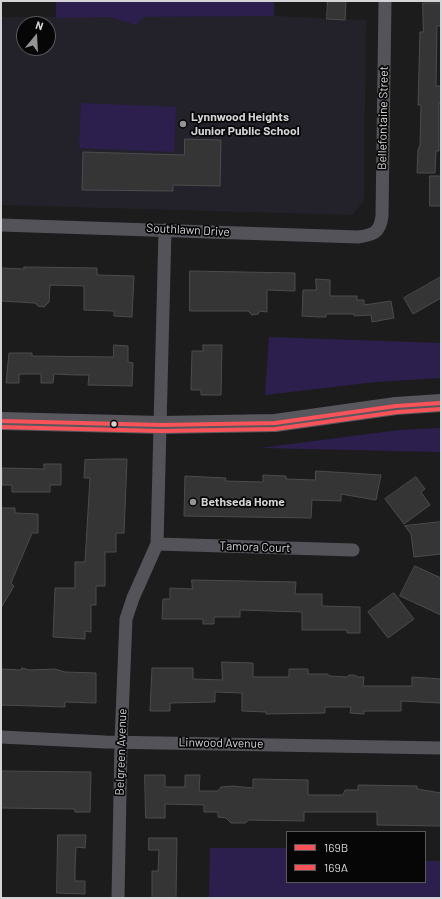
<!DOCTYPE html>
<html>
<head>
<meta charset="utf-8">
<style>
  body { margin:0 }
  #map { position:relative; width:442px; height:899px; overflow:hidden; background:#1c1c1d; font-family:Barlow,sans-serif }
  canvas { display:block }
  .frame { position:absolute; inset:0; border:2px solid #d4d3d6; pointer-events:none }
  .legend { position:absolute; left:286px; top:831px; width:140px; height:52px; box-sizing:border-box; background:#060607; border:1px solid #58585a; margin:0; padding:5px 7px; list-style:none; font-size:12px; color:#d4d3d6 }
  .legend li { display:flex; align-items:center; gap:8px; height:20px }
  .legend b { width:20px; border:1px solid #58585a }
  .north { position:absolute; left:16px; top:16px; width:40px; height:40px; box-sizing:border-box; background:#060607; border:1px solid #58585a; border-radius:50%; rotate:18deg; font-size:11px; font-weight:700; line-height:16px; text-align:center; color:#d4d3d6 }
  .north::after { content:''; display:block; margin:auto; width:14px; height:18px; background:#949395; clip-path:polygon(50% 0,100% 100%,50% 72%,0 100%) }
</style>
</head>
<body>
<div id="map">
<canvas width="442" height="899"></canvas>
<div class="frame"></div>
<ul class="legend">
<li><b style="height:5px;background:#f75359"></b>169B</li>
<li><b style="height:5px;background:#f75359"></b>169A</li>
</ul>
<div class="north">N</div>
</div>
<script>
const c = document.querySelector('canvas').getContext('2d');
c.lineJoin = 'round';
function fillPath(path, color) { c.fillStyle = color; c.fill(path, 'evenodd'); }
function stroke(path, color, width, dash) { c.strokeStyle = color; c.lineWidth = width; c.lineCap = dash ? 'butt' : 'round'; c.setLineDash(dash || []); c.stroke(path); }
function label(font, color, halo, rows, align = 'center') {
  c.font = font + ' Barlow,sans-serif'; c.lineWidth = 3.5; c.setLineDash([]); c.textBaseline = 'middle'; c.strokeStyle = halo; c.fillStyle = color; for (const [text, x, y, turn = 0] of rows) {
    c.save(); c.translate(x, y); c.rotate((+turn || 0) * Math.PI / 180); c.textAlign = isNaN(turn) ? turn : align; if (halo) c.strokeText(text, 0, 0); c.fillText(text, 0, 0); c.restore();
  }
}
const built = new Path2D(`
  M 274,16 L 366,20 L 364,201 L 352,215 L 1,205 L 1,17 ZM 24,24 L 48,24 L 48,48 L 24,48 Z`);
const green = new Path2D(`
  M 56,1 L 274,1 L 274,16 L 144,17 L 136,25 L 110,17 L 56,18 Z
  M 81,103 L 176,107 L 174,152 L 79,148 Z
  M 269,337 L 441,343 L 441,378 L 376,382 L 265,395 Z
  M 441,428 L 441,452 L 260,448 L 399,430 Z
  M 210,848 L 287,848 L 287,882 L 425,882 L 425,861 L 441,861 L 441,898 L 209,898 Z`);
const building = new Path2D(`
  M 328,1 L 346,1 L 345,20 L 327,19 Z
  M 423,3 L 441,3 L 441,26 L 437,26 L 436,86 L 441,86 L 441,103 L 439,103 L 439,151 L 436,151 L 435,173 L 417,173 L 418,150 L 420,145 L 421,105 L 418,105 L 420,32 L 423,32 Z
  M 185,139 L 221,140 L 220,186 L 173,185 L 173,191 L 82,190 L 83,152 L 184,155 Z
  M 430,176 L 441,176 L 441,206 L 430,206 Z
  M 24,267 L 97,268 L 97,275 L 134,276 L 132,317 L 114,316 L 114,311 L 84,310 L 84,286 L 50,285 L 49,302 L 44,307 L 38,306 L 35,303 L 1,301 L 1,268 L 24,269 Z
  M 190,271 L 295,273 L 295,291 L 267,290 L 267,312 L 260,311 L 258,314 L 252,315 L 248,311 L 190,311 Z
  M 441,277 L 441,298 L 413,314 L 404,298 Z
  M 316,279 L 330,280 L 330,296 L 357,296 L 357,300 L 364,300 L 364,305 L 391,301 L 394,318 L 372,322 L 371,315 L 354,316 L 354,314 L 326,314 L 326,317 L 319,317 L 302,316 L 303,290 L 316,290 Z
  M 114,345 L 128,346 L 128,362 L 133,363 L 132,386 L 88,385 L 89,375 L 76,375 L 54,374 L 53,383 L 41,383 L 41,374 L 19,374 L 19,383 L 6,383 L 9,353 L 32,353 L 32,356 L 113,357 Z
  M 203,345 L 222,345 L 221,395 L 201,395 L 201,390 L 191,390 L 192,351 L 203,351 Z
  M 112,459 L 127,459 L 124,533 L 116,533 L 116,552 L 105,552 L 105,586 L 96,586 L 96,605 L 91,605 L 91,632 L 85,631 L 85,639 L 53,637 L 55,588 L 75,588 L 75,562 L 85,562 L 90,478 L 84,478 L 85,460 Z
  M 44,464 L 61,464 L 61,485 L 50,485 L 50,492 L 12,492 L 12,485 L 2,485 L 2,468 L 44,469 Z
  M 316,471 L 381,475 L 376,500 L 341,494 L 341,501 L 312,500 L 311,518 L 184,516 L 185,476 L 226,478 L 225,481 L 263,482 L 263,475 L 286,476 L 286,479 L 315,480 Z
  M 416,477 L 425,489 L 421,492 L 430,505 L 404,524 L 385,499 Z
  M 1,508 L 15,508 L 15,513 L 38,514 L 38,533 L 32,533 L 11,583 L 14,586 L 1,608 Z
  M 441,522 L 441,554 L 414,557 L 411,534 L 405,526 Z
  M 415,566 L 441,578 L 441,615 L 400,596 Z
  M 192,580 L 296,582 L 295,594 L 322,594 L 322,606 L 360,607 L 360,633 L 347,633 L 347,630 L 302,630 L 302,612 L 240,610 L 240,617 L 214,617 L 214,624 L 203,624 L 203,619 L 162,619 L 163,599 L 170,599 L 170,588 L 192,589 Z
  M 394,593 L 414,619 L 388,638 L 368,612 Z
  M 222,662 L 253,663 L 253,677 L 289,677 L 289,669 L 308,669 L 308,674 L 327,674 L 330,676 L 347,677 L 349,675 L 354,675 L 358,677 L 364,677 L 363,686 L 412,686 L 412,677 L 441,679 L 441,703 L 401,701 L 401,711 L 364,711 L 364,714 L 350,713 L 351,707 L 325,707 L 325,713 L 266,714 L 266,712 L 242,711 L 242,693 L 215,692 L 215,702 L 170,703 L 170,711 L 150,711 L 152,668 L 193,668 L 193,679 L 222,680 Z
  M 22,668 L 30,670 L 55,669 L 65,672 L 96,673 L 96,703 L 65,702 L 65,707 L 1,705 L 1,669 L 21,670 Z
  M 1,771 L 91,772 L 90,812 L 75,812 L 75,809 L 1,808 Z
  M 145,775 L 165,775 L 165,787 L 185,787 L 185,775 L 200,775 L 199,791 L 218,791 L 221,787 L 233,786 L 253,788 L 253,779 L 308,780 L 308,795 L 343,795 L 345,790 L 358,790 L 358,785 L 417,786 L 417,789 L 441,793 L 441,826 L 377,825 L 377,812 L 304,812 L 304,821 L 249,820 L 245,823 L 231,823 L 226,818 L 218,817 L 218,812 L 204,812 L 204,805 L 165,804 L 165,818 L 146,818 Z
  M 58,835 L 86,835 L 85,848 L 76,847 L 75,869 L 75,881 L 85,881 L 85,894 L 57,893 Z
  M 149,838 L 177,838 L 176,898 L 152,898 L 152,871 L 158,871 L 159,850 L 149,850 Z`);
const street = new Path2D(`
  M 1,225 L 358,237 C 373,235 380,233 382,216 L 385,1
  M 157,544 L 353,550
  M 1,737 L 105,742 L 441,748
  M 118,898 L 121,742 L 126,619 L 133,598 L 157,544 L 165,230`);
const secondary = new Path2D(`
  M 1,421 L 161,425 L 275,423 L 396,406 L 441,403`);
const bus1 = new Path2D(`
  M 1,421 L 161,425 L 275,423 L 396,406 L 441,403`);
const bus2 = new Path2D(`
  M 1,427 L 161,431 L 275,429 L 397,412 L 441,409`);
const markers = [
  [183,124,4,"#949395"],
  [114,424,3.5,"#d4d3d6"],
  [193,502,4,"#949395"]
];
const poiNames = [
  ["Lynnwood Heights",191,117],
  ["Junior Public School",191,131],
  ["Bethseda Home",201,502]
];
const streetNames = [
  ["Bellefontaine Street",383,118,-89],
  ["Southlawn Drive",188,230,3],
  ["Tamora Court",255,547,2],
  ["Linwood Avenue",221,743,1],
  ["Belgreen Avenue",121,752,-88]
];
fillPath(built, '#23222a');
fillPath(green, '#2c1f4d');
fillPath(building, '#353536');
stroke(building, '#4c4c4d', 1);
stroke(street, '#55535a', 13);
stroke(secondary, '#58575e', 18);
stroke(bus1, '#f75359', 4);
stroke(bus2, '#f75359', 4);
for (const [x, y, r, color] of markers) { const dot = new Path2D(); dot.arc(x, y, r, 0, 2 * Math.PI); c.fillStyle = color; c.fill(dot); stroke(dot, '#060607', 1.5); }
label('bold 12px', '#d4d3d6', '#060607', poiNames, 'left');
label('12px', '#d4d3d6', '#060607', streetNames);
</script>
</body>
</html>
